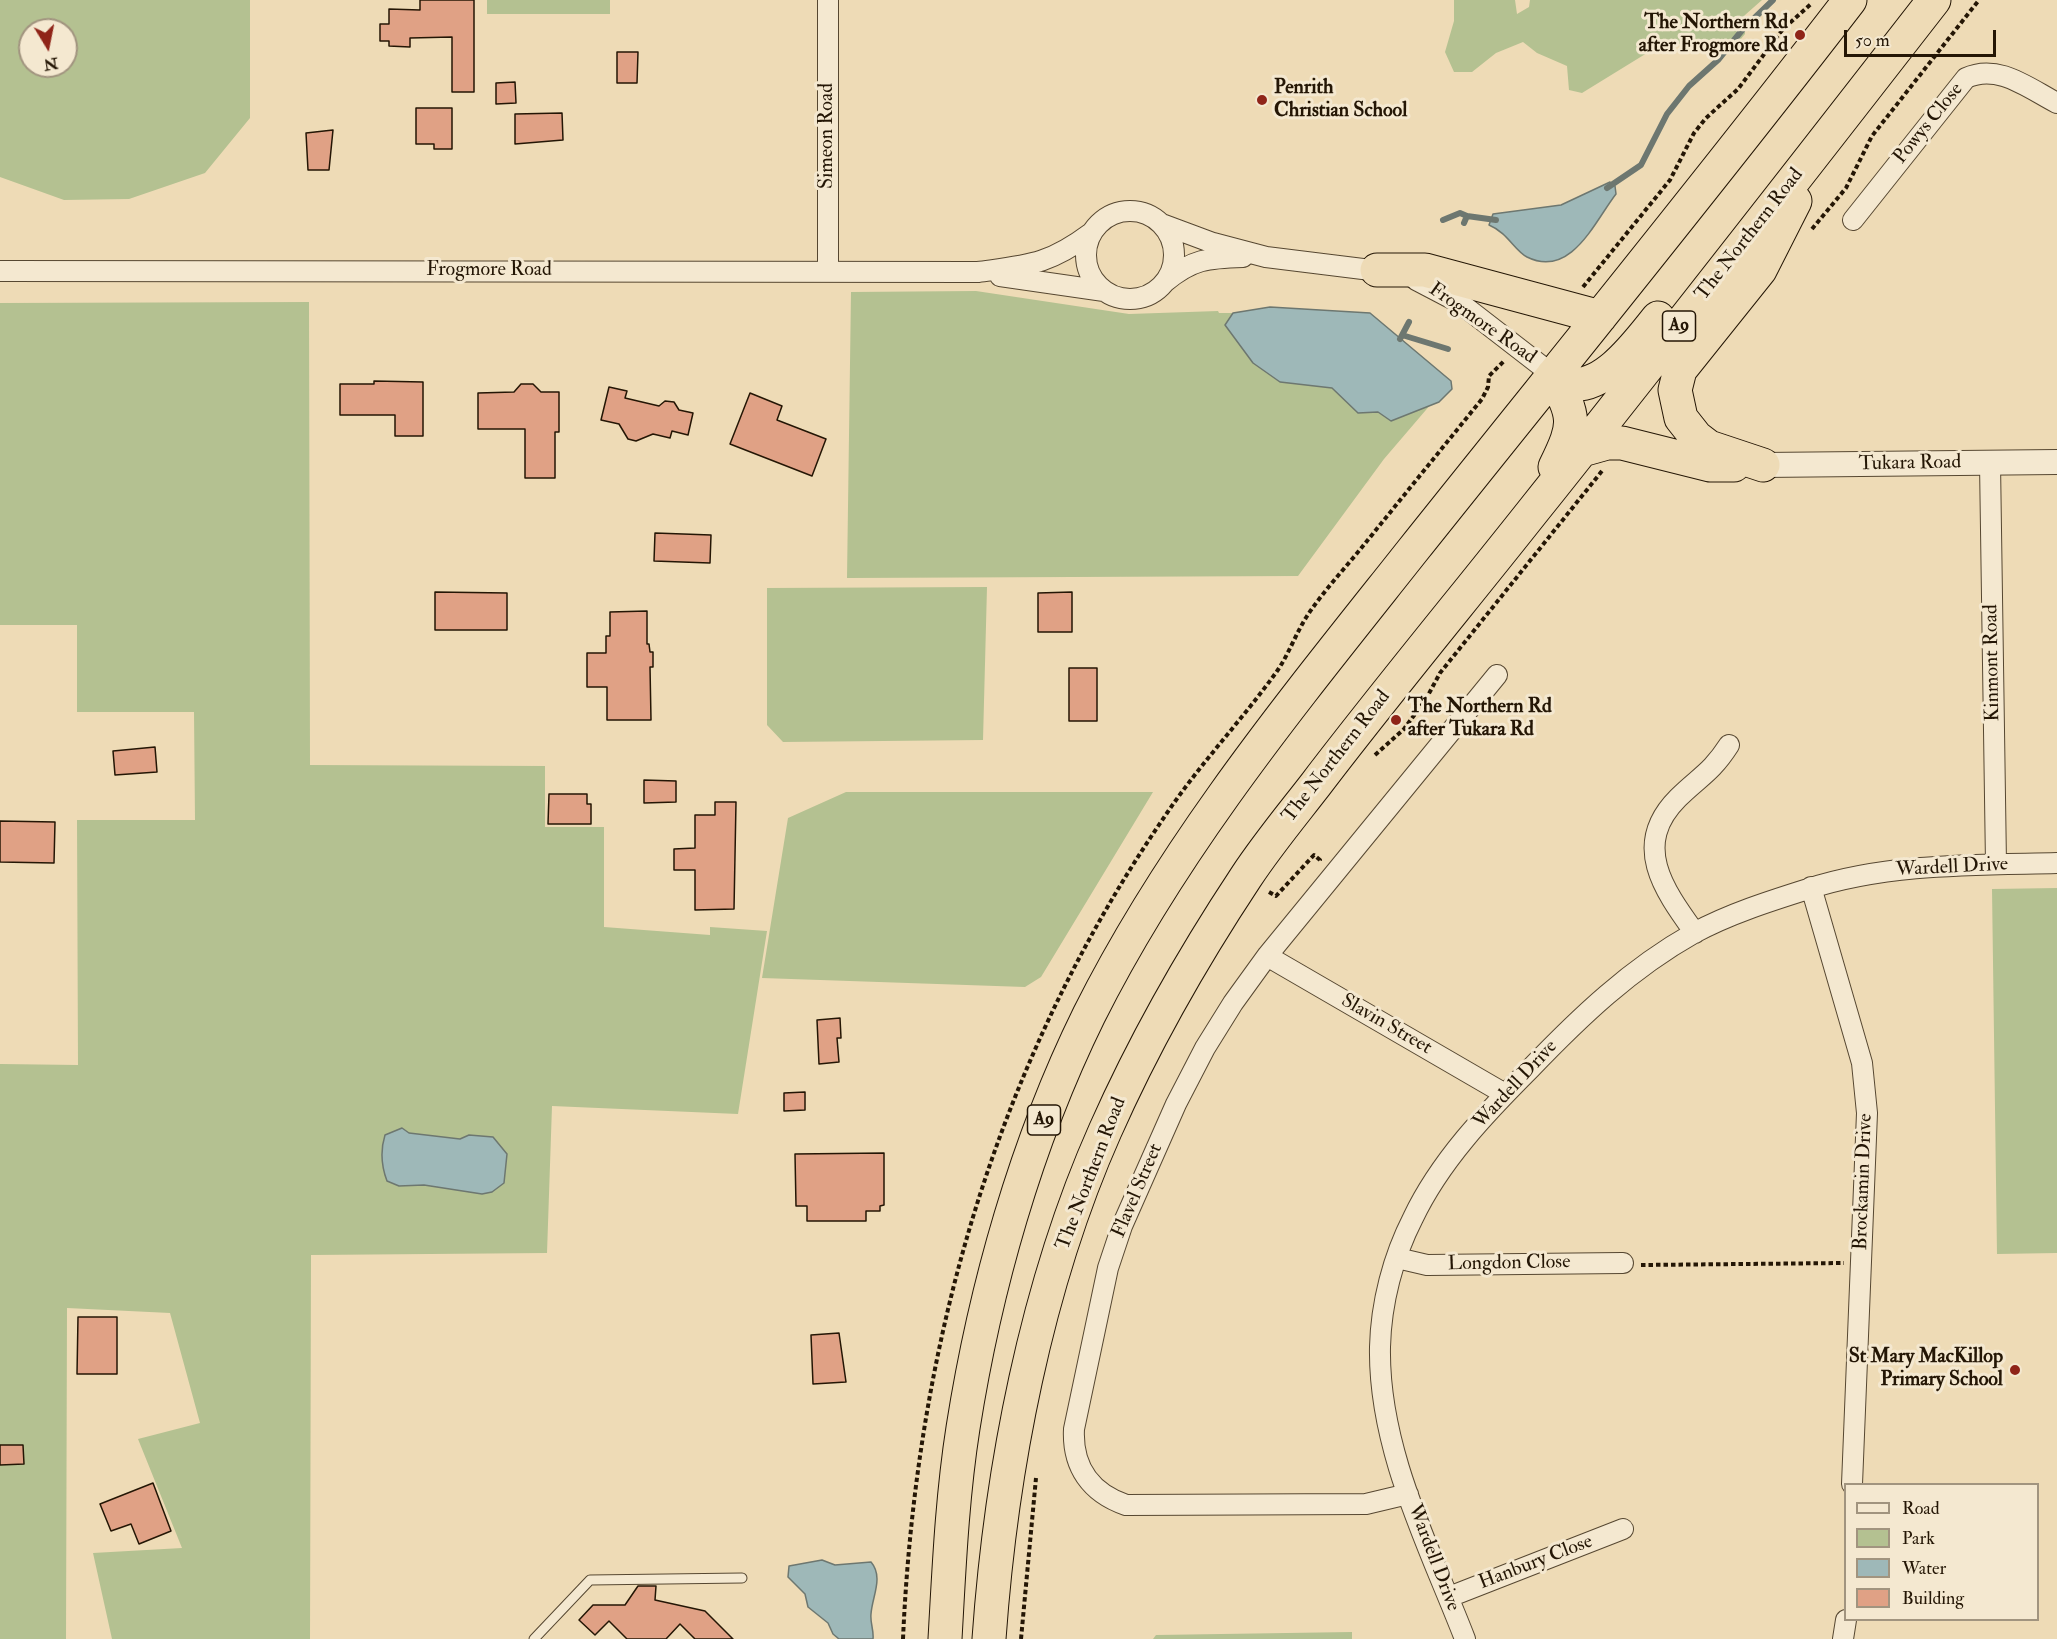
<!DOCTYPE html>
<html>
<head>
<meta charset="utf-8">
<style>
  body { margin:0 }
  #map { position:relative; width:2057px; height:1639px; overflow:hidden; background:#eedbb6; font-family:"IM FELL Double Pica",serif }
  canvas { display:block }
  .legend { position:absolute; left:1844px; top:1483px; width:195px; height:138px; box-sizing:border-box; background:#f4e8d0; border:2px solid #a1947f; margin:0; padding:8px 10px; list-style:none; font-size:18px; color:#241605 }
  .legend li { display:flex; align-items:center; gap:12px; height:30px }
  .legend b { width:30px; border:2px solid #a1947f }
  .north { position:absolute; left:18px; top:18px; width:60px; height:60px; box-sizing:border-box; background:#f4e8d0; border:2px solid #a1947f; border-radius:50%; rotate:170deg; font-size:16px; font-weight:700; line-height:24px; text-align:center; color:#241605 }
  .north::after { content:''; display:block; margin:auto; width:21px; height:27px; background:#8f2418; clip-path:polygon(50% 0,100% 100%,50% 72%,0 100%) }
  .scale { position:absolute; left:1844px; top:30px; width:152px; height:27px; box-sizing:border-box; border:3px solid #241605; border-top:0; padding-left:8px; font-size:18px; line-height:21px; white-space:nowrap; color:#241605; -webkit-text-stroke:4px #f4e8d0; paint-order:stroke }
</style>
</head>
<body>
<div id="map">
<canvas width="2057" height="1639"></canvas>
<ul class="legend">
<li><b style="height:8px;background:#f4e8d0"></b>Road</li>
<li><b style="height:16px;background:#b4c191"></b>Park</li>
<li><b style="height:16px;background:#9eb8b8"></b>Water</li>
<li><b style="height:16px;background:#e0a185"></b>Building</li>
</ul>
<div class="north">N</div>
<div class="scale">50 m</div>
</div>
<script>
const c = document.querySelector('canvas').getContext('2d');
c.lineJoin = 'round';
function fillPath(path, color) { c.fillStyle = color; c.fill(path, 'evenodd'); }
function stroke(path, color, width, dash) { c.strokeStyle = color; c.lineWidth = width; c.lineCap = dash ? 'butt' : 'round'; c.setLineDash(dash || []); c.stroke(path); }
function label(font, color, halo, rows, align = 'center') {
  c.font = font + ' "IM FELL Double Pica",serif'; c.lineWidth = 6; c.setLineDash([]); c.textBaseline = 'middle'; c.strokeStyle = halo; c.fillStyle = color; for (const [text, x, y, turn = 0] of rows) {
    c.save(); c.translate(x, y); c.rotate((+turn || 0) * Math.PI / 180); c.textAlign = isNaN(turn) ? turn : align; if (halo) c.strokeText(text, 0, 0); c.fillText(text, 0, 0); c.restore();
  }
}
const green = new Path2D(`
  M 0,0 L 250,0 L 250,118 L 205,173 L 129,199 L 64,200 L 0,177 ZM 30,30 L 66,30 L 66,66 L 30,66 Z
  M 487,0 L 610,0 L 610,14 L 487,14 Z
  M 1454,0 L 1515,0 L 1517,14 L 1529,7 L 1530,0 L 1762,0 L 1745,15 L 1745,34 L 1729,53 L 1693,43 L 1660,45 L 1582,93 L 1569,90 L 1567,66 L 1537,53 L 1523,42 L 1496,53 L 1472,72 L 1454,72 L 1445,52 L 1454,21 Z
  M 976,291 L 1129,314 L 1218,311 L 1219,313 L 1364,313 L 1449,383 L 1384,459 L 1298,576 L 847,578 L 851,292 Z
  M 309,302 L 310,765 L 545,766 L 545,827 L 604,827 L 604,927 L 710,935 L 710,927 L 767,931 L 738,1114 L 552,1106 L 547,1253 L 311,1255 L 310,1639 L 112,1639 L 93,1553 L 182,1548 L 138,1439 L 200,1423 L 170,1313 L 67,1308 L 66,1639 L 0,1639 L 0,1064 L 78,1065 L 77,820 L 195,820 L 194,712 L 77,712 L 77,625 L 0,625 L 0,303 Z
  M 987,587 L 983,740 L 783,742 L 767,725 L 767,588 Z
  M 846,792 L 1153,792 L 1041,977 L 1025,987 L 762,978 L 788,818 Z
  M 2057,888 L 2057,1253 L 1997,1254 L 1992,889 Z
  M 1352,1632 L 1352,1639 L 1153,1639 L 1156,1635 Z`);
const water = new Path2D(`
  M 1610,182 L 1615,186 L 1616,194 C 1595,221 1571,279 1527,257 C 1514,250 1508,233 1489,225 L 1493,214 L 1561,205 Z
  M 1270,307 L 1370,313 L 1451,381 L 1452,389 L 1439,402 L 1391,421 L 1378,412 L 1358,413 L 1332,388 L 1280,382 L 1253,363 L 1225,325 L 1233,313 Z
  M 402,1128 L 409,1133 L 460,1139 L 469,1135 L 493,1137 L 507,1154 L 504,1183 L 492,1192 L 482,1194 L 424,1185 L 399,1186 L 387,1181 C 381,1165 380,1151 385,1135 Z
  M 822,1560 L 835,1565 L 871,1562 C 884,1577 872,1597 871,1614 C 870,1623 874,1630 873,1639 L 839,1639 L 833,1634 L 828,1623 L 808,1607 L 805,1594 L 788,1577 L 789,1566 Z`);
const stream = new Path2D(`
  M 1607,188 L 1641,165 L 1667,114 L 1689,86 L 1718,60 L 1743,29 L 1773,0
  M 1443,220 L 1460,213 L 1467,216
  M 1464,223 L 1467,216 L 1496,220
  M 1402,335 L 1448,349
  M 1400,339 L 1409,322`);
const building = new Path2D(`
  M 420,0 L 474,0 L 474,92 L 452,92 L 452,37 L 410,38 L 410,47 L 389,46 L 389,41 L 380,41 L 380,24 L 389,24 L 389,9 L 420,10 Z
  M 617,52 L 638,52 L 637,83 L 617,83 Z
  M 515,82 L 516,103 L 496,104 L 496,83 Z
  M 416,108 L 452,108 L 452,149 L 434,149 L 434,144 L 416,144 Z
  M 562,113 L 563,140 L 515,144 L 515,114 Z
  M 333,130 L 329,170 L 308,170 L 306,133 Z
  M 374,381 L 423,382 L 423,436 L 395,436 L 395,415 L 340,415 L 340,384 L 374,384 Z
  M 521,384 L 533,384 L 541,392 L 559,392 L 559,432 L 555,432 L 555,478 L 525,478 L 525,429 L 478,429 L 478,393 L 514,392 Z
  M 609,387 L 627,391 L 625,398 L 659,406 L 665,401 L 674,402 L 679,410 L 693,413 L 688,435 L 672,431 L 670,438 L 653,434 L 636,441 L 628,439 L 619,424 L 601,420 Z
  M 750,393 L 782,406 L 777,420 L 826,439 L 812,476 L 730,444 Z
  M 655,533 L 711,535 L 710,563 L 654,561 Z
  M 435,592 L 507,593 L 507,630 L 435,630 Z
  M 1072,592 L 1072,632 L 1038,632 L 1038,593 Z
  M 647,611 L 647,644 L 649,644 L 650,652 L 653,652 L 653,667 L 650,667 L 651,720 L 607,720 L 607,687 L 587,687 L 587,653 L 606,653 L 606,636 L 610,636 L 610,612 Z
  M 1069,668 L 1097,668 L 1097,721 L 1069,721 Z
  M 155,747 L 157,772 L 115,775 L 113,751 Z
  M 644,780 L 676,781 L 676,802 L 644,803 Z
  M 549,794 L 587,794 L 587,804 L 591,804 L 591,824 L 548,824 Z
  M 715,802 L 736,802 L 734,909 L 695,910 L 695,870 L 674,870 L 674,849 L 695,848 L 695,815 L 715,815 Z
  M 0,821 L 55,822 L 54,863 L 0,862 Z
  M 840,1018 L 841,1038 L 837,1038 L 839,1062 L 819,1064 L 817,1020 Z
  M 805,1092 L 805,1110 L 784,1111 L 784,1093 Z
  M 884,1153 L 884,1205 L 880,1206 L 880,1211 L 866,1211 L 866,1221 L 807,1221 L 807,1206 L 796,1206 L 795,1154 Z
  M 78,1317 L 117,1317 L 117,1374 L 77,1374 Z
  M 839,1333 L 846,1382 L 813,1384 L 811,1335 Z
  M 0,1445 L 23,1445 L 24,1464 L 0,1465 Z
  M 153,1483 L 171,1531 L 139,1544 L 131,1524 L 111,1531 L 100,1504 Z
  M 638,1586 L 656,1586 L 655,1600 L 705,1611 L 733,1639 L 695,1639 L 680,1624 L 666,1639 L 627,1639 L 609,1621 L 595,1635 L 579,1620 L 593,1605 L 625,1605 Z`);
const path = new Path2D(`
  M 1812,229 L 1846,188 L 1872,136 L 1979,0
  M 1583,287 L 1670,180 L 1694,133 L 1706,118 L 1738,89 L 1783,29 L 1812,3
  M 1375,755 L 1404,729 L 1426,699 L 1440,673 L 1602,471
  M 1269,892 L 1276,896 L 1314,855 L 1320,860 L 1319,862
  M 1641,1265 L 1844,1263
  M 903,1639 C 916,1341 997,1060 1167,813 C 1200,764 1241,721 1275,674 C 1289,655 1296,632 1309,613 C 1326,588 1348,565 1367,541 C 1405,494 1443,447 1482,399 L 1488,387 L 1489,376 L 1504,361
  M 1021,1639 L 1036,1478`);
const service = new Path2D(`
  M 534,1639 L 590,1580 L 742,1578`);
const minor = new Path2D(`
  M1086 255a44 44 0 1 1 88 0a44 44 0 1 1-88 0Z
  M 1853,220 L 1966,78 C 1998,63 2028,88 2057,103
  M 1162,224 L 1213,243 L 1266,257 L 1387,272
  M 0,271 L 978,272 C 1029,265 1048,265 1091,233
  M 828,272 L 828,0
  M 1000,276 L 1104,291
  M 1416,280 L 1460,303 L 1553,375
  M 1165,282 C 1192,259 1208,258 1243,257
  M 1990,463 L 1996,864
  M 1811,887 L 1862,1063 L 1867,1113 L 1852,1484
  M 1695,933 C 1664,890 1631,845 1678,798 C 1699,777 1711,773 1729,745
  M 1267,956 L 1505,1094
  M 1397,1258 L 1427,1265 L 1623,1263
  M 1408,1494 L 1366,1504 L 1126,1505 C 1091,1493 1072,1467 1074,1429 L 1108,1268 L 1122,1226 L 1176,1104 L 1205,1048 L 1233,1003 L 1267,956 L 1497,675
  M 1449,1597 L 1623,1529
  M 1465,1639 C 1429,1546 1378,1449 1380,1347 C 1381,1303 1393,1257 1413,1218 C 1440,1161 1486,1113 1530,1069 C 1580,1017 1630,969 1694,933 C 1729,914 1770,901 1808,889 C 1888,863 1974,865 2057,863
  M 1843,1639 L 1846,1620`);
const tertiary = new Path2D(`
  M 1763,465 L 2057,462`);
const trunk = new Path2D(`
  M 1377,270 L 1425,270 L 1600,317
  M 1553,375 C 1558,378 1563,383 1569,384 C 1605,390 1639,341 1658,318
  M 1553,375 C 1575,418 1577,422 1555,467
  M 1582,450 L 1607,443 L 1622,443 L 1710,465 L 1734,465
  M 1763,465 L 1709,447 L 1696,437 L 1681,418 L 1675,390 L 1680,370 L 1760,270 L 1795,201
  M 945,1639 C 949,1569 952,1498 963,1428 C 985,1288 1026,1143 1089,1015 C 1174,845 1295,699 1413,550 C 1559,367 1707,186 1850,0
  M 989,1639 C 1001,1470 1036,1286 1105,1131 C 1144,1043 1193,957 1246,877 C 1267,845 1292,815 1316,784 C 1386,692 1461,602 1533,511 C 1668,342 1801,171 1934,0`);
const markers = [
  [1800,35,6,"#8f2418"],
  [1262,100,6,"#8f2418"],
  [1396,720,6,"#8f2418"],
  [2015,1370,6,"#8f2418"]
];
const shields = [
  [1679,326,33],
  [1044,1120,33]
];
const shieldNames = [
  ["A9",1679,326],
  ["A9",1044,1120]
];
const poiNames = [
  ["The Northern Rd",1788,24],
  ["after Frogmore Rd",1788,47],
  ["Penrith",1274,89,"left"],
  ["Christian School",1274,112,"left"],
  ["The Northern Rd",1408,708,"left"],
  ["after Tukara Rd",1408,731,"left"],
  ["St Mary MacKillop",2003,1358],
  ["Primary School",2003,1381]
];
const streetNames = [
  ["Powys Close",1929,124,-51],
  ["Simeon Road",828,136,-90],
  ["The Northern Road",1750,235,-52],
  ["Frogmore Road",489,271],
  ["Frogmore Road",1482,324,35],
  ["Tukara Road",1910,464,-1],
  ["Kinmont Road",1993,663,-91],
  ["The Northern Road",1337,757,-52],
  ["Wardell Drive",1952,868,-3],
  ["Slavin Street",1386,1025,30],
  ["Wardell Drive",1516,1085,-47],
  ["The Northern Road",1092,1174,-69],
  ["Brockamin Drive",1864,1182,-88],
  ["Flavel Street",1138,1191,-67],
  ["Longdon Close",1509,1264,-1],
  ["Wardell Drive",1433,1558,69],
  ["Hanbury Close",1536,1563,-21]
];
fillPath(green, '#b4c191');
fillPath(water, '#9eb8b8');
stroke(water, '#6d7770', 1.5);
stroke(stream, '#6d7770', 6);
fillPath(building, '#e0a185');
stroke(building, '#241605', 1.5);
stroke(service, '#564731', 11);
stroke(minor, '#564731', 22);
stroke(tertiary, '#564731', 26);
stroke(trunk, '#241605', 35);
stroke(path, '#241605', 4, [4.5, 3]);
stroke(service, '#f4e8d0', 9);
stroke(minor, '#f4e8d0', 20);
stroke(tertiary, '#f4e8d0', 24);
stroke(trunk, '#eedbb6', 33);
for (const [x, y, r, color] of markers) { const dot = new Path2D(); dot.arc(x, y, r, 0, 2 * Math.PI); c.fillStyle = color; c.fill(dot); stroke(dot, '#f4e8d0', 2); }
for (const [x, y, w] of shields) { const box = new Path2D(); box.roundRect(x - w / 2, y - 15, w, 30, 4.5); c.fillStyle = '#f4e8d0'; c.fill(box); stroke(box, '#241605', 1.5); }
label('bold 18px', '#241605', null, shieldNames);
label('bold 20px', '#241605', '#f4e8d0', poiNames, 'right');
label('20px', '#241605', '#f4e8d0', streetNames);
</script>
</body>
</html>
